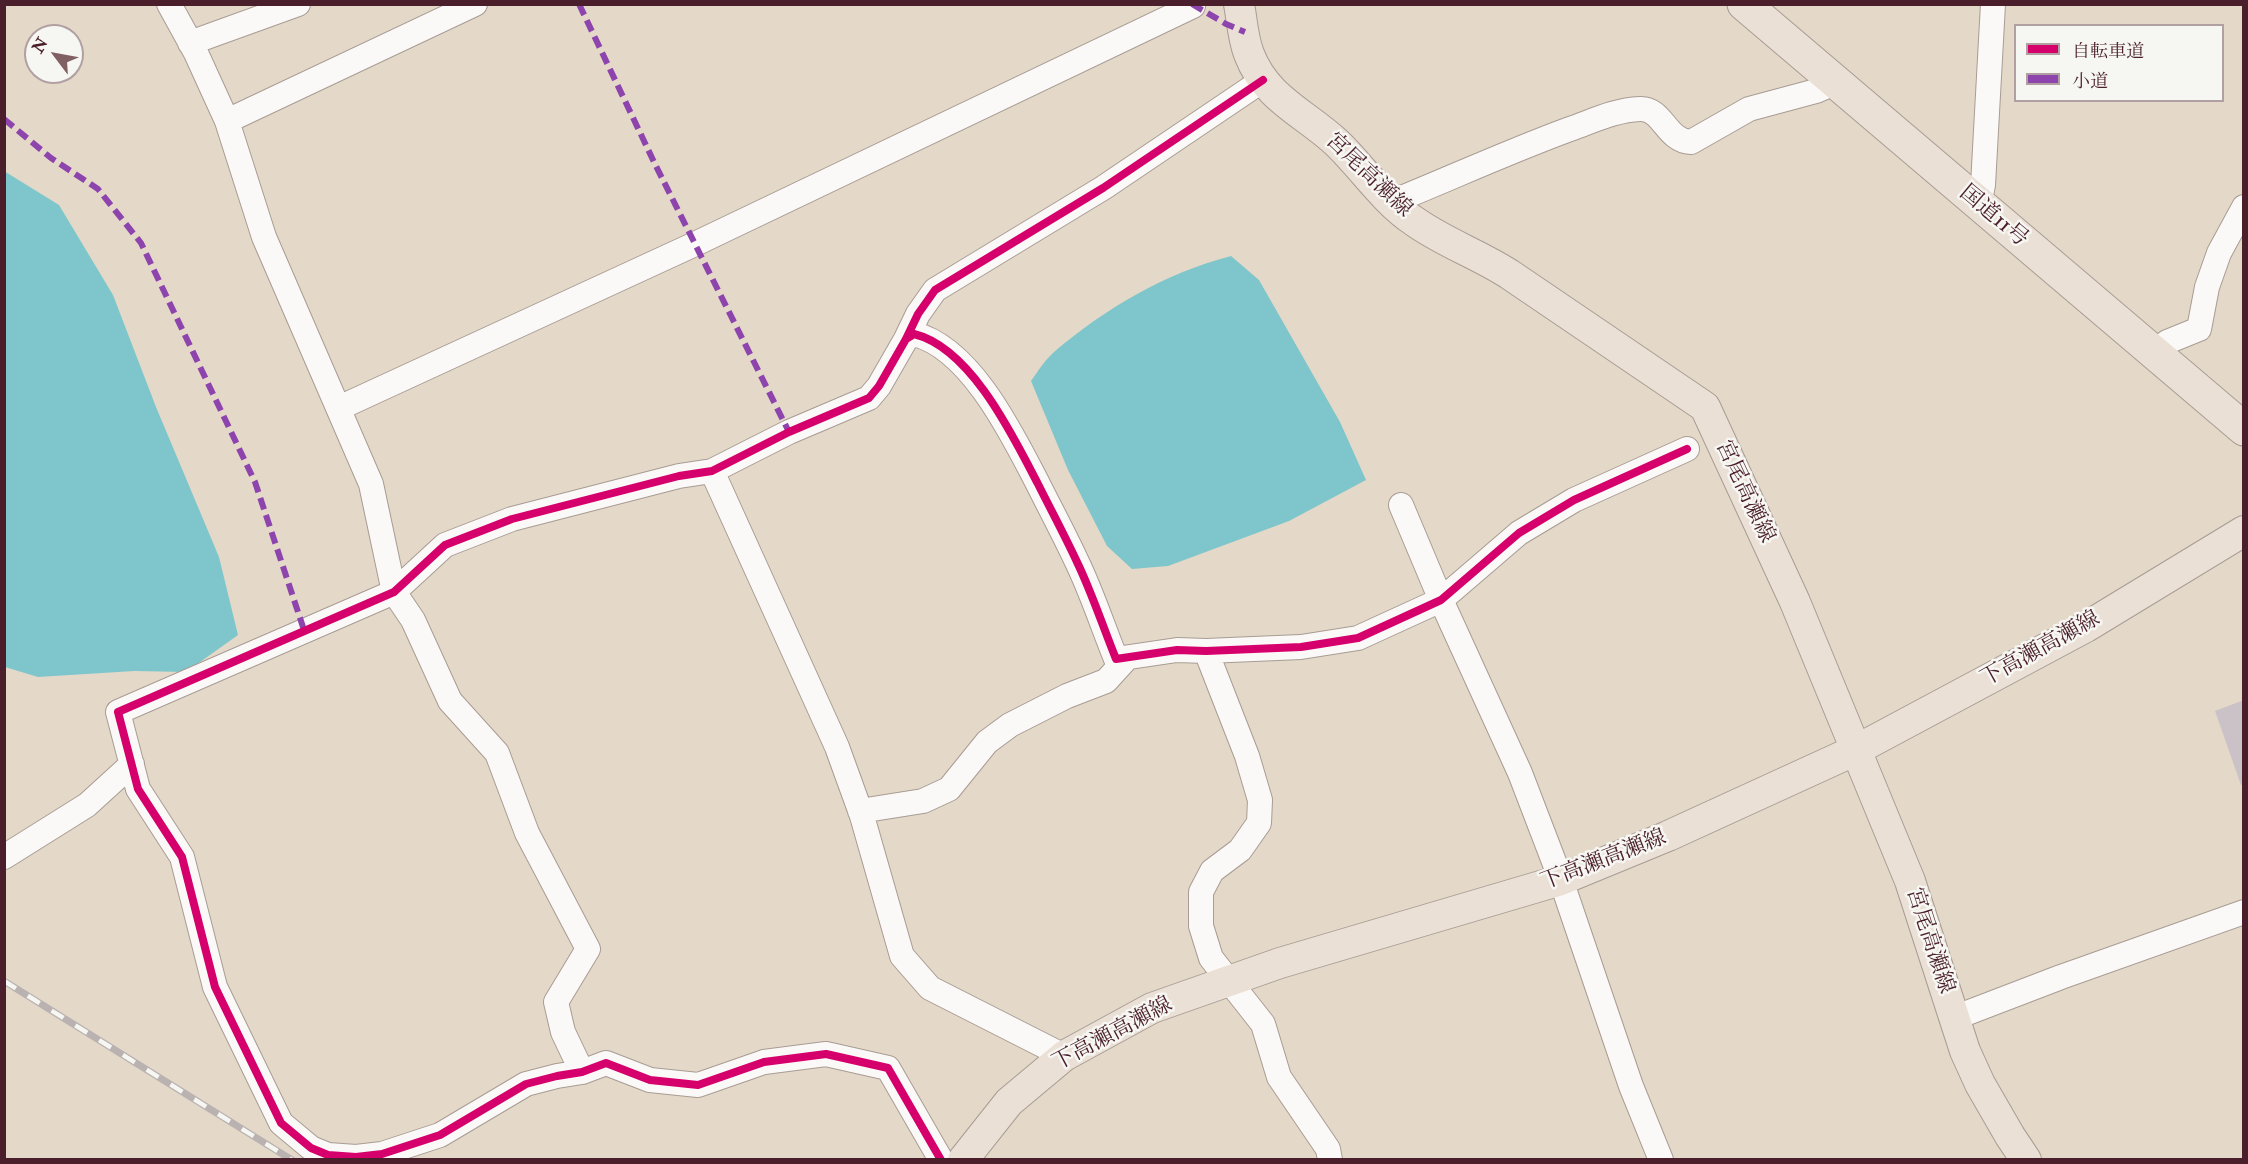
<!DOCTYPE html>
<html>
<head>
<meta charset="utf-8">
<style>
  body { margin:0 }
  #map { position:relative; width:2248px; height:1164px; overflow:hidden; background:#e4d8c8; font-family:"IM FELL Double Pica","Noto Serif JP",serif }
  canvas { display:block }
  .frame { position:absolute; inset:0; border:6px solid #4a1f2b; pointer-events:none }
  .legend { position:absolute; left:2014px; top:24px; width:210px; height:78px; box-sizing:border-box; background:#f6f6f2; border:2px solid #b1a0a2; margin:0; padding:8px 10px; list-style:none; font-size:18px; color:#4a1f2b }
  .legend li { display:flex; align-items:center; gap:12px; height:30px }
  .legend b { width:30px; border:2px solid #b1a0a2 }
  .north { position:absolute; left:24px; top:24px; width:60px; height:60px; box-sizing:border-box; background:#f6f6f2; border:2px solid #b1a0a2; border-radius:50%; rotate:302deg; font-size:16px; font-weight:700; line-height:24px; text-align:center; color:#4a1f2b }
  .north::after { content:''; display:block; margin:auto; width:21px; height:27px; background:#806062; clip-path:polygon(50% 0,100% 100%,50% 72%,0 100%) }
</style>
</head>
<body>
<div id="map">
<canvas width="2248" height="1164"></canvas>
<div class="frame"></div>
<ul class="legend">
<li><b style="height:8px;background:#d6006c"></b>自転車道</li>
<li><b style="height:8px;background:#8e44ad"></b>小道</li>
</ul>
<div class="north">N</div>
</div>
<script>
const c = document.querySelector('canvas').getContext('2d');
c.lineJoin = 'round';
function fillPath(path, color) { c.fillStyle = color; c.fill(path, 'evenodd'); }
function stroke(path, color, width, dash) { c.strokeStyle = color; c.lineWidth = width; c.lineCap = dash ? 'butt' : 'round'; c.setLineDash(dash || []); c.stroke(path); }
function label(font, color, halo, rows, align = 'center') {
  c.font = font + ' "IM FELL Double Pica","Noto Serif JP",serif'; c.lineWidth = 5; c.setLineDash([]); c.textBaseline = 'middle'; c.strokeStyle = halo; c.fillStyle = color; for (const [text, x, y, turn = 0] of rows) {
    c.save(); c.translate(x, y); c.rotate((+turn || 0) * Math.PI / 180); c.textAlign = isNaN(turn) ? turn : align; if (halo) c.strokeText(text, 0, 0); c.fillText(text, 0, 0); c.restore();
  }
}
const water = new Path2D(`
  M 4,171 L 59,205 L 113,295 L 156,407 L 219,557 L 238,635 L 186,672 L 134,671 L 38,677 L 5,667 Z
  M 1231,256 L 1259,280 L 1340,422 L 1366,480 L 1289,521 L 1168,566 L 1132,569 L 1107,546 L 1068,470 L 1031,381 C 1038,371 1045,360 1054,352 C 1106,308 1165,273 1231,256 Z`);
const building = new Path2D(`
  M 2244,700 L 2244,784 L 2241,785 L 2215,711 Z`);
const minor = new Path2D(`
  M 169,4 L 196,53 L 227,121 L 264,237 L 371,484 L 394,592 L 413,620 L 450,701 L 497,753 L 527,833 L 588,949 L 556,1002 L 563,1032 L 582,1072
  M 190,43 L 298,4
  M 227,121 L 475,4
  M 1392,202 C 1451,178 1510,151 1570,129 C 1593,121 1615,110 1640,109 C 1663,108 1666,141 1691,142 L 1749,109 L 1816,91 L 1834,83
  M 1979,204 L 1983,185 L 1993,4
  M 906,339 L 914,334 C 971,348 1013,436 1038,484 C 1051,510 1065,536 1077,562 C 1092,593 1103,627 1116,659 L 1177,650 L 1206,651 L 1301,647 L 1358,638 L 1441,600 L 1519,533 L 1574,500 L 1687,449
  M 2156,355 L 2167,342 L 2199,329 L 2207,287 L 2219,253 L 2244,207
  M 339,408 L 695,244 L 1193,6
  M 712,471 L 837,747 L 862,816 L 902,956 L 930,988 L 1064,1056
  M 1401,505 L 1441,600 L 1520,773 L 1561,880 L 1631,1086 L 1661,1160
  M 1206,651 L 1247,756 L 1260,800 L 1259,823 L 1240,850 L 1212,871 L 1201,892 L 1201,926 L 1211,958 L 1263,1024 L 1279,1077 L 1328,1149 L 1330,1160
  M 860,811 L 923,801 L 949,789 L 987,742 L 1010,725 L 1067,696 L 1106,681 L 1127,658
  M 4,857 L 87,805 L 132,764
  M 1954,1018 L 2061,977 L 2244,912
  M 941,1160 L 888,1068 L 826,1054 L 764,1062 L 698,1085 L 650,1080 L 606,1063 L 582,1072 L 557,1076 L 526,1084 L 440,1135 L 382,1154 L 356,1157 L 328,1155 L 311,1148 L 281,1123 L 215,987 L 182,857 L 138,789 L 118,712 L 394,592 L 445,545 L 512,519 L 679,476 L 712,471 L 789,432 L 869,398 L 879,386 L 906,339 L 918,314 L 935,290 L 1103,188 L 1263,80`);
const major = new Path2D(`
  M 1239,4 C 1242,20 1243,39 1249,54 C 1266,99 1305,113 1337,143 C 1363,168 1384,201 1414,221 C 1443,242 1478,254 1509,274 L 1705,407 L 1795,602 L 1910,881 L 1965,1051 L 1980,1084 L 2010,1136 L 2026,1160
  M 963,1160 L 1009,1102 L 1064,1056 L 1152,1008 L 1280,963 L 1561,880 L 1668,836 L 1856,750 L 2086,627 L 2244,531`);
const highway = new Path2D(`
  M 1744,4 L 2244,429`);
const rail = new Path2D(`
  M 4,981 L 292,1160`);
const quiet = new Path2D(`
  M 579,4 L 654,162 L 789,432
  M 1192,4 L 1226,24 L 1245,32
  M 4,119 L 51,158 L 98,189 L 141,243 L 255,482 L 304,630`);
const cycleway = new Path2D(`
  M 906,339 L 914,334 C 971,348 1013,436 1038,484 C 1051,510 1065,536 1077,562 C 1092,593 1103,627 1116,659 L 1177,650 L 1206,651 L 1301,647 L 1358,638 L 1441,600 L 1519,533 L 1574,500 L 1687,449
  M 941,1160 L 888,1068 L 826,1054 L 764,1062 L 698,1085 L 650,1080 L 606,1063 L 582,1072 L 557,1076 L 526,1084 L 440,1135 L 382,1154 L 356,1157 L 328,1155 L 311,1148 L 281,1123 L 215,987 L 182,857 L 138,789 L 118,712 L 394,592 L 445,545 L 512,519 L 679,476 L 712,471 L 789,432 L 869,398 L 879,386 L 906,339 L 918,314 L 935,290 L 1103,188 L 1263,80`);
const streetNames = [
  ["宮尾高瀬線",1368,176,44],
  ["国道11号",1993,217,40],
  ["宮尾高瀬線",1744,492,65],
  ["下高瀬高瀬線",2041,650,-29],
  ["下高瀬高瀬線",1604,861,-21],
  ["宮尾高瀬線",1929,941,72],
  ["下高瀬高瀬線",1113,1035,-28]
];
fillPath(water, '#7ec6cb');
fillPath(building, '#cac2c7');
stroke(minor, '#a89c94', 26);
stroke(major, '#a89c94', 32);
stroke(highway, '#a89c94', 35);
stroke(minor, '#fbf9f7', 24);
stroke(major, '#eae0d5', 30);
stroke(highway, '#eae0d5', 33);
stroke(rail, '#b9b2b1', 7);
stroke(rail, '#f6f6f2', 4.5, [14]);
stroke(quiet, '#8e44ad', 6, [12, 6]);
stroke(cycleway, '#d6006c', 8);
label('22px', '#4a1f2b', '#f6f6f2', streetNames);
</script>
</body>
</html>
